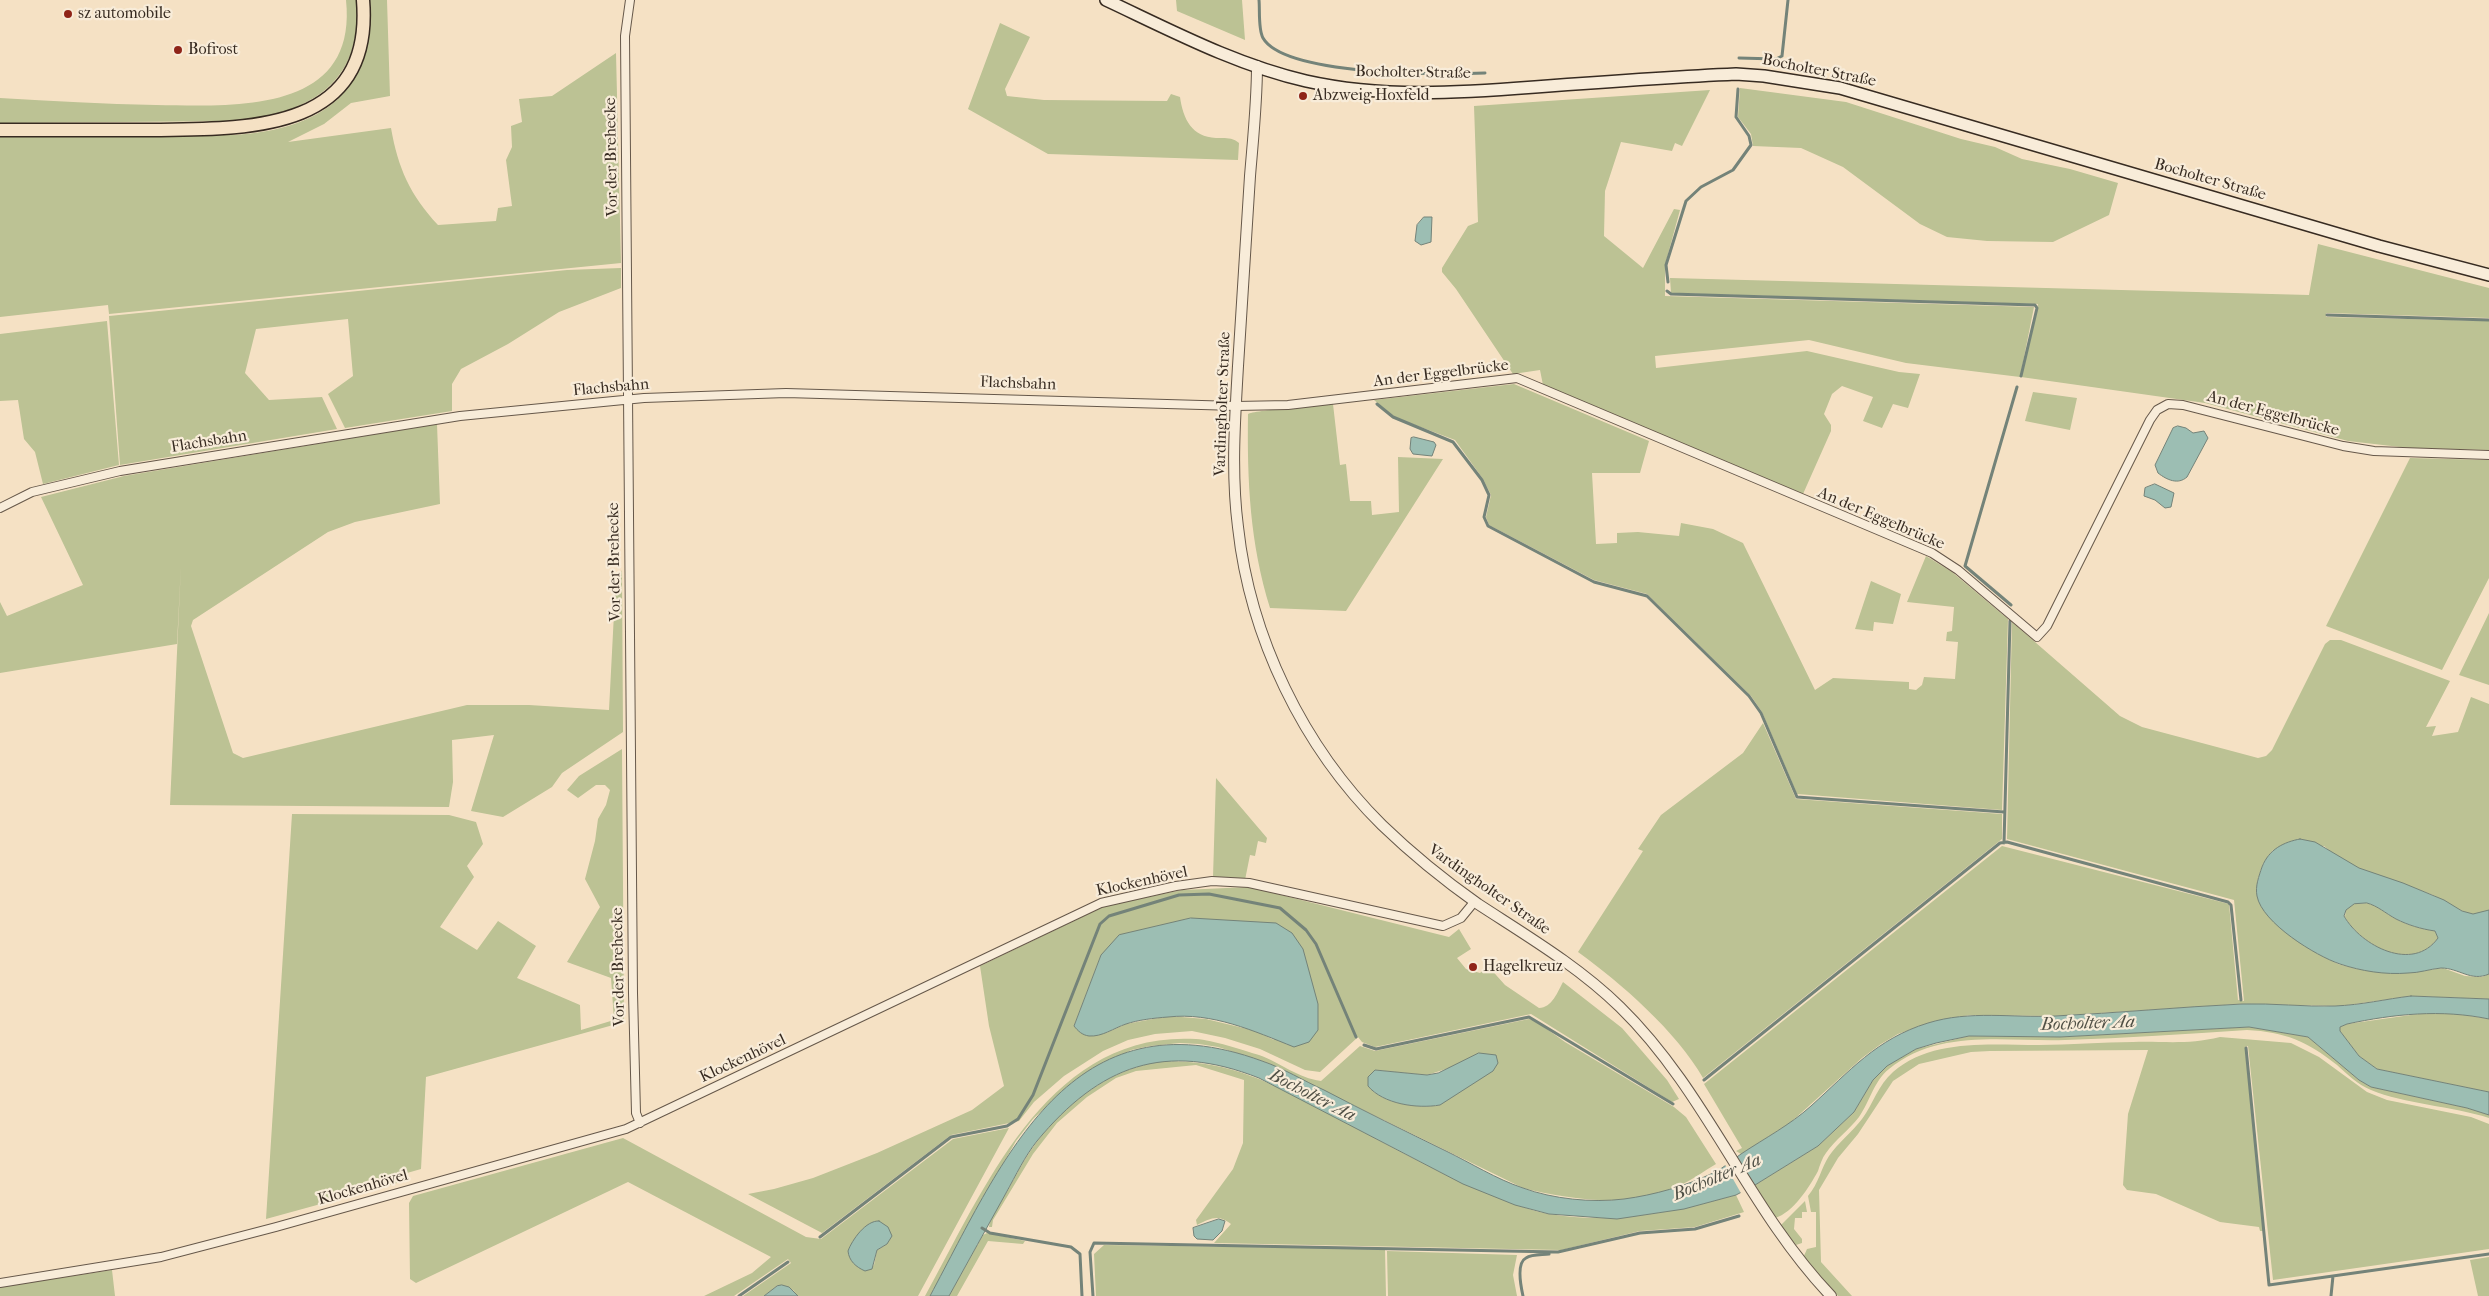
<!DOCTYPE html>
<html>
<head>
<meta charset="utf-8">
<style>
  body { margin:0 }
  canvas { display:block; background:#f5e1c4 }
</style>
</head>
<body>
<canvas width="2489" height="1296"></canvas>
<script>
const c = document.querySelector('canvas').getContext('2d');
c.lineJoin = 'round';
function fillPath(path, color) { c.fillStyle = color; c.fill(path, 'evenodd'); }
function stroke(path, color, width, dash) { c.strokeStyle = color; c.lineWidth = width; c.lineCap = dash ? 'butt' : 'round'; c.setLineDash(dash || []); c.stroke(path); }
function label(font, color, halo, rows, align = 'center') {
  c.font = font + ' "IM FELL French Canon",serif'; c.lineWidth = 4.5; c.setLineDash([]); c.textBaseline = 'middle'; c.strokeStyle = halo; c.fillStyle = color; for (const [text, x, y, turn = 0] of rows) {
    c.save(); c.translate(x, y); c.rotate((+turn || 0) * Math.PI / 180); c.textAlign = isNaN(turn) ? turn : align; if (halo) c.strokeText(text, 0, 0); c.fillText(text, 0, 0); c.restore();
  }
}
const green = new Path2D(`
  M 346,0 L 357,0 C 357,10 358,21 356,31 C 348,95 293,114 238,121 L 0,123 L 0,98 C 52,101 104,104 156,105 C 233,106 358,115 346,0 Z
  M 370,0 L 387,0 L 390,96 L 351,103 L 324,124 L 288,142 L 391,128 C 398,168 410,195 438,225 L 496,221 L 498,208 L 512,206 L 506,160 L 512,147 L 511,126 L 522,122 L 519,99 L 552,96 L 616,53 L 621,263 L 109,314 L 108,305 L 0,317 L 0,136 L 235,135 C 321,129 375,93 370,0 Z
  M 1176,0 L 1242,0 L 1245,40 L 1177,11 Z
  M 1000,23 L 1030,37 L 1005,89 L 1007,96 L 1044,100 L 1167,101 L 1171,94 L 1180,97 C 1183,119 1192,137 1216,138 C 1225,138 1232,137 1239,143 L 1238,160 L 1048,154 L 968,109 Z
  M 1740,88 L 1846,102 L 1961,139 L 1995,147 L 2022,159 L 2070,169 L 2118,183 L 2109,215 L 2053,242 L 1987,241 L 1947,237 L 1920,224 L 1843,167 L 1801,148 L 1753,146 L 1751,134 L 1738,117 Z
  M 1710,90 L 1682,146 L 1675,143 L 1672,151 L 1621,142 L 1605,191 L 1604,236 L 1643,268 L 1674,209 L 1680,210 L 1665,265 L 1665,296 L 2034,307 L 2020,377 L 1906,363 L 1809,340 L 1655,356 L 1656,368 L 1807,351 L 1899,372 L 1920,374 L 1908,408 L 1893,404 L 1882,428 L 1863,421 L 1873,397 L 1842,386 L 1832,394 L 1824,414 L 1831,425 L 1831,431 L 1803,494 L 1543,385 L 1540,370 L 1513,374 L 1456,289 L 1442,272 L 1442,268 L 1468,226 L 1478,222 L 1474,106 Z
  M 2318,244 L 2489,288 L 2489,318 L 2326,313 L 2326,317 L 2489,321 L 2489,450 L 2409,448 L 2348,441 L 2205,403 L 2021,377 L 2038,304 L 1671,293 L 1670,278 L 2309,295 Z
  M 621,268 L 621,288 L 559,312 L 508,344 L 461,369 L 452,384 L 452,411 L 345,428 L 328,394 L 353,376 L 348,319 L 256,329 L 245,373 L 269,400 L 322,397 L 337,429 L 120,465 L 109,316 L 567,270 Z
  M 107,321 L 119,465 L 43,484 L 35,452 L 24,439 L 18,400 L 0,401 L 0,334 Z
  M 1514,384 L 1649,441 L 1640,473 L 1592,473 L 1596,544 L 1617,543 L 1617,533 L 1638,532 L 1679,536 L 1681,523 L 1713,529 L 1743,543 L 1815,690 L 1833,678 L 1909,682 L 1909,689 L 1916,690 L 1922,685 L 1924,677 L 1955,679 L 1958,642 L 1946,641 L 1947,632 L 1952,631 L 1954,607 L 1907,602 L 1926,556 L 1952,572 L 2008,619 L 2002,810 L 1797,794 L 1762,712 L 1751,696 L 1647,594 L 1594,580 L 1489,525 L 1486,517 L 1491,495 L 1483,479 L 1455,440 L 1394,417 L 1374,400 Z
  M 2033,392 L 2077,398 L 2070,430 L 2025,421 Z
  M 1333,404 L 1340,465 L 1346,464 L 1350,501 L 1371,501 L 1372,515 L 1399,512 L 1398,457 L 1443,459 L 1346,611 L 1270,608 C 1250,544 1247,481 1248,414 C 1254,410 1320,406 1333,404 Z
  M 437,424 L 440,504 L 355,522 L 328,532 L 193,620 L 191,626 L 233,753 L 243,758 L 467,705 L 529,705 L 609,710 L 615,594 L 622,570 L 623,732 L 562,773 L 552,787 L 503,817 L 471,811 L 494,735 L 452,740 L 453,782 L 449,807 L 170,805 L 181,565 L 177,644 L 0,673 L 0,602 L 7,616 L 83,585 L 41,497 L 124,476 Z
  M 2410,458 L 2489,460 L 2489,578 L 2442,670 L 2326,626 Z
  M 1871,581 L 1901,594 L 1893,624 L 1874,622 L 1873,631 L 1855,629 Z
  M 2489,613 L 2489,685 L 2459,675 Z
  M 2012,622 L 2120,716 L 2142,727 L 2258,758 L 2266,756 L 2272,750 L 2325,644 L 2330,640 L 2341,640 L 2450,681 L 2426,727 L 2436,726 L 2432,736 L 2458,732 L 2471,697 L 2489,704 L 2489,910 C 2483,913 2478,915 2471,914 C 2457,910 2445,901 2433,895 C 2398,881 2352,873 2324,846 L 2273,850 L 2263,864 L 2257,882 L 2309,949 L 2338,964 L 2357,969 L 2408,973 L 2443,968 L 2465,976 L 2482,977 L 2489,974 L 2489,999 L 2411,996 L 2341,1006 L 2240,1004 L 2054,1016 L 1970,1015 L 1935,1021 L 1898,1034 L 1881,1044 L 1862,1058 L 1790,1123 L 1741,1154 L 1736,1151 L 1742,1148 L 1704,1084 L 2002,846 L 2229,904 L 2238,1000 L 2244,1001 L 2234,900 L 2007,839 Z
  M 1763,723 L 1796,799 L 2002,814 L 2002,839 L 1703,1078 C 1677,1032 1621,983 1578,952 L 1643,851 L 1638,849 L 1661,815 L 1743,753 Z
  M 622,749 L 624,1022 L 426,1077 L 421,1169 L 407,1173 L 408,1180 L 266,1219 L 292,814 L 449,815 L 476,822 L 483,844 L 467,866 L 474,877 L 440,927 L 477,950 L 498,921 L 536,946 L 517,978 L 580,1005 L 581,1030 L 614,1020 L 611,978 L 567,962 L 600,907 L 585,879 L 595,841 L 598,819 L 606,805 L 610,790 L 605,785 L 596,785 L 578,798 L 567,790 L 579,776 Z
  M 1216,778 L 1267,838 L 1266,843 L 1258,841 L 1255,856 L 1250,855 L 1245,880 L 1213,877 Z
  M 1249,887 L 1449,937 L 1459,929 L 1471,949 L 1457,958 L 1466,969 L 1480,973 L 1488,966 L 1505,985 L 1539,1008 C 1552,1008 1558,991 1563,982 L 1622,1028 L 1667,1080 L 1679,1099 L 1672,1102 L 1531,1014 L 1375,1047 L 1362,1042 L 1358,1037 L 1320,1072 L 1305,1070 L 1260,1049 L 1225,1038 L 1192,1031 L 1155,1034 L 1128,1040 L 1103,1051 L 1064,1076 L 1034,1102 L 1019,1121 L 951,1135 L 822,1233 L 748,1194 L 774,1189 L 813,1178 L 877,1153 L 972,1110 L 1004,1086 L 989,1026 L 980,966 L 1105,906 L 1182,890 ZM 1191,918 L 1274,1040 L 1256,1031 L 1206,1019 L 1169,1016 L 1126,1024 L 1106,1033 L 1074,1026 L 1101,955 L 1160,927 Z
  M 2367,903 C 2377,906 2383,911 2392,917 C 2404,924 2420,929 2435,931 L 2438,938 C 2413,973 2361,946 2345,917 L 2346,909 L 2354,904 Z
  M 2425,1013 L 2453,1013 L 2489,1019 L 2489,1092 L 2377,1069 L 2359,1056 L 2340,1031 L 2340,1027 L 2347,1024 Z
  M 1529,1019 L 1534,1020 L 1565,1042 L 1674,1107 L 1686,1117 L 1716,1164 C 1704,1171 1692,1180 1679,1186 C 1633,1209 1571,1200 1523,1188 L 1265,1062 L 1218,1047 L 1199,1044 L 1180,1043 L 1150,1046 L 1131,1050 L 1067,1087 L 1033,1119 L 1016,1141 L 991,1185 L 930,1296 L 925,1296 C 985,1188 1048,1030 1196,1039 C 1213,1040 1242,1050 1259,1055 C 1281,1063 1298,1078 1321,1081 L 1360,1046 L 1375,1051 ZM 1449,1068 L 1440,1105 C 1417,1109 1383,1104 1368,1086 L 1375,1070 L 1427,1075 Z
  M 2249,1027 L 2308,1037 L 2359,1080 L 2371,1087 L 2467,1108 L 2489,1115 L 2489,1118 C 2452,1106 2404,1104 2371,1090 C 2358,1085 2347,1074 2337,1065 C 2307,1041 2285,1032 2247,1030 C 2187,1034 2126,1038 2065,1040 C 2006,1042 1939,1028 1889,1069 C 1874,1081 1870,1101 1859,1117 C 1849,1130 1835,1140 1826,1153 C 1822,1158 1820,1165 1818,1171 C 1810,1186 1793,1213 1775,1218 L 1755,1185 L 1818,1146 L 1854,1112 L 1873,1080 L 1887,1066 L 1916,1049 L 1969,1036 L 2060,1037 Z
  M 2220,1037 L 2291,1043 L 2319,1057 L 2367,1092 L 2387,1100 L 2471,1117 L 2489,1124 L 2489,1249 L 2273,1280 L 2248,1046 L 2245,1047 L 2263,1231 L 2260,1231 L 2259,1227 L 2220,1222 L 2156,1194 L 2127,1190 L 2123,1185 L 2128,1114 L 2148,1050 L 1990,1051 L 1971,1052 L 1919,1064 L 1893,1081 L 1858,1134 L 1838,1158 L 1819,1190 L 1821,1262 L 1852,1296 L 1838,1296 L 1803,1258 L 1807,1249 L 1816,1247 L 1816,1212 L 1811,1212 L 1808,1196 C 1819,1183 1821,1168 1829,1156 C 1838,1143 1852,1132 1862,1119 C 1873,1104 1878,1085 1893,1072 C 1932,1038 1991,1045 2039,1045 C 2070,1045 2102,1042 2133,1042 C 2164,1041 2188,1045 2220,1037 Z
  M 1167,1061 C 1236,1062 1267,1082 1326,1112 C 1381,1141 1435,1172 1492,1195 C 1510,1202 1530,1211 1549,1214 C 1613,1225 1675,1212 1736,1195 L 1744,1212 L 1695,1227 L 1640,1231 L 1561,1250 L 1214,1243 L 1231,1224 C 1218,1214 1211,1218 1197,1225 L 1196,1220 L 1233,1169 L 1243,1143 L 1244,1080 L 1196,1065 L 1136,1071 L 1116,1078 L 1087,1097 L 1057,1123 L 1033,1154 L 993,1220 L 992,1227 L 989,1227 C 990,1215 1002,1200 1008,1190 C 1015,1177 1022,1163 1031,1150 C 1062,1105 1111,1066 1167,1061 Z
  M 1009,1128 L 918,1296 L 798,1296 L 793,1290 L 777,1286 L 764,1296 L 743,1296 L 791,1263 L 788,1259 L 734,1296 L 704,1296 L 752,1273 L 771,1257 L 628,1182 L 416,1283 L 410,1279 L 409,1203 L 413,1196 L 623,1138 L 806,1237 L 821,1239 L 953,1139 ZM 885,1225 L 887,1244 L 877,1250 L 874,1265 L 868,1270 Z
  M 1805,1201 L 1807,1212 L 1802,1212 L 1802,1218 L 1795,1218 L 1794,1229 L 1802,1239 L 1802,1243 L 1796,1245 L 1780,1226 Z
  M 987,1233 L 1025,1241 L 1023,1244 L 988,1241 L 957,1296 L 949,1296 L 983,1235 Z
  M 1104,1245 L 1385,1249 L 1386,1296 L 1096,1296 L 1094,1254 Z
  M 1387,1251 L 1517,1255 L 1513,1275 L 1517,1296 L 1388,1296 Z
  M 2489,1257 L 2489,1296 L 2478,1296 L 2470,1260 Z
  M 112,1270 L 115,1296 L 0,1296 L 0,1287 Z`);
const water = new Path2D(`
  M 1424,217 L 1432,217 L 1431,242 L 1421,245 L 1415,241 L 1417,225 Z
  M 2178,426 L 2186,428 L 2193,433 L 2204,431 L 2208,438 L 2187,477 C 2178,485 2167,480 2158,473 L 2155,465 L 2173,428 Z
  M 1414,437 L 1434,442 L 1436,445 L 1432,456 L 1413,454 L 1410,449 L 1411,438 Z
  M 2155,484 L 2174,493 L 2171,507 L 2165,508 L 2155,500 L 2144,496 L 2145,488 Z
  M 2300,839 L 2315,842 L 2359,868 L 2403,883 L 2444,900 L 2462,911 L 2473,914 L 2489,910 L 2489,974 C 2471,982 2459,968 2441,968 C 2430,969 2419,973 2408,973 C 2385,975 2361,971 2340,964 C 2316,956 2262,923 2257,896 C 2255,886 2259,876 2262,867 C 2269,849 2284,842 2300,839 ZM 2367,903 C 2378,906 2385,913 2396,919 C 2408,925 2421,929 2435,931 L 2438,938 C 2413,973 2361,946 2344,916 L 2346,910 L 2354,904 Z
  M 1191,918 L 1276,923 L 1292,933 L 1303,949 L 1318,1004 L 1318,1030 L 1309,1042 L 1294,1047 C 1254,1031 1212,1012 1168,1017 C 1154,1018 1138,1020 1126,1024 C 1114,1028 1102,1037 1089,1036 C 1082,1035 1078,1031 1074,1026 L 1101,955 L 1119,935 Z
  M 2411,996 L 2489,999 L 2489,1019 C 2441,1009 2394,1014 2347,1024 L 2340,1027 L 2340,1031 L 2359,1056 L 2377,1069 L 2489,1092 L 2489,1115 L 2467,1108 L 2371,1087 L 2359,1080 L 2308,1037 L 2249,1027 L 2060,1037 L 1969,1036 L 1936,1043 L 1916,1049 L 1887,1066 L 1873,1080 L 1854,1112 L 1818,1146 L 1755,1185 L 1736,1195 L 1684,1209 L 1617,1219 L 1549,1214 L 1515,1205 L 1463,1184 L 1259,1078 C 1165,1041 1100,1065 1037,1141 C 1025,1156 1016,1175 1006,1193 C 987,1227 968,1262 949,1296 L 930,1296 C 1004,1158 1071,991 1262,1061 C 1283,1068 1304,1081 1324,1090 C 1364,1111 1405,1131 1446,1151 C 1471,1163 1496,1179 1523,1188 C 1553,1199 1592,1203 1624,1199 C 1654,1195 1686,1186 1713,1173 C 1724,1168 1732,1160 1741,1154 C 1765,1138 1790,1125 1811,1106 C 1850,1071 1876,1039 1928,1023 C 1970,1010 2012,1018 2055,1016 C 2117,1013 2179,1007 2242,1004 C 2273,1003 2304,1007 2335,1006 C 2361,1005 2386,999 2411,996 Z
  M 1479,1053 L 1496,1055 L 1498,1063 L 1493,1071 L 1440,1105 C 1417,1109 1383,1104 1368,1086 L 1368,1077 L 1375,1070 L 1427,1075 L 1438,1073 Z
  M 1219,1219 L 1225,1221 L 1222,1231 L 1213,1240 L 1197,1239 L 1194,1236 L 1193,1228 Z
  M 879,1221 L 888,1227 L 892,1236 L 887,1244 L 877,1250 L 872,1269 L 865,1271 C 856,1267 849,1261 848,1251 C 852,1240 866,1220 879,1221 Z
  M 782,1285 L 789,1287 L 798,1296 L 764,1296 L 777,1286 Z`);
const pier = new Path2D(`
  M 1736,1155 L 1755,1188 L 1742,1195 L 1724,1163 Z`);
const stream = new Path2D(`
  M 1259,0 C 1260,10 1258,29 1263,38 C 1285,76 1443,75 1485,73
  M 1739,58 L 1776,59 L 1782,56 L 1788,0
  M 1668,282 L 1666,265 L 1686,201 L 1701,187 L 1733,170 L 1751,145 L 1749,136 L 1736,117 L 1738,89
  M 1667,291 L 1671,294 L 2035,305 L 2037,308 L 2021,376
  M 2327,315 L 2489,320
  M 1377,404 L 1393,417 L 1453,442 L 1482,480 L 1489,495 L 1484,517 L 1488,526 L 1594,582 L 1647,596 L 1749,696 L 1761,713 L 1797,797 L 2004,812
  M 2011,605 L 1965,566 L 2017,387
  M 2004,843 L 2010,621
  M 1364,1045 L 1376,1049 L 1529,1017 L 1673,1104
  M 2246,1048 L 2269,1285 L 2489,1254
  M 1704,1080 L 2000,843 L 2007,842 L 2228,902 L 2231,905 L 2241,1000
  M 982,1228 L 990,1233 L 1071,1247 L 1080,1254 L 1082,1296
  M 820,1237 L 951,1137 L 1007,1126 L 1018,1119 L 1033,1095 L 1100,924 L 1109,916 L 1179,895 L 1209,894 L 1280,908 L 1306,930 L 1316,944 L 1356,1037
  M 739,1296 L 788,1262
  M 1093,1296 L 1090,1252 L 1094,1243 L 1558,1252 L 1640,1233 L 1695,1229 L 1739,1216
  M 1523,1296 C 1521,1287 1516,1263 1526,1258 C 1532,1254 1542,1255 1549,1254
  M 2331,1296 L 2333,1276`);
const minor = new Path2D(`
  M 630,0 L 625,36 L 633,993 L 636,1113 L 640,1123
  M 0,508 L 32,492 L 120,471 L 460,416 L 644,398 L 786,393 L 1236,406 L 1288,405 L 1517,378 L 1932,553 L 1958,570 L 2037,637 L 2047,626 L 2150,420 L 2157,410 L 2168,404 L 2183,405 L 2343,446 L 2374,451 L 2489,455
  M 0,1283 L 161,1257 L 276,1227 L 626,1129 L 1101,903 L 1176,886 L 1212,881 L 1249,883 L 1443,926 L 1461,918 L 1475,901`);
const tertiary = new Path2D(`
  M 1257,66 C 1257,102 1253,139 1250,176 C 1246,239 1242,303 1238,366 C 1235,419 1231,473 1238,527 C 1250,637 1303,747 1382,825 C 1412,854 1444,880 1478,904 C 1527,936 1578,966 1620,1007 C 1707,1092 1748,1209 1831,1296`);
const secondary = new Path2D(`
  M 1106,0 C 1170,30 1236,65 1306,81 C 1382,98 1458,93 1535,87 C 1602,82 1669,77 1736,74 L 1764,76 L 1840,88 L 2379,246 L 2489,275`);
const primary = new Path2D(`
  M 0,130 C 49,130 99,130 148,130 C 244,129 374,134 363,0`);
const markers = [
  [68,14,5,"#8f2418"],
  [178,50,5,"#8f2418"],
  [1303,96,5,"#8f2418"],
  [1473,967,5,"#8f2418"]
];
const poiNames = [
  ["sz automobile",78,14],
  ["Bofrost",188,50],
  ["Abzweig Hoxfeld",1313,96],
  ["Hagelkreuz",1483,967]
];
const streetNames = [
  ["Bocholter Straße",1819,71,11],
  ["Bocholter Straße",1413,73,1],
  ["Vor der Brehecke",612,157,-91],
  ["Bocholter Straße",2210,180,16],
  ["An der Eggelbrücke",1441,374,-7],
  ["Flachsbahn",1018,384,2],
  ["Flachsbahn",611,388,-5],
  ["Vardingholter Straße",1223,404,-88],
  ["An der Eggelbrücke",2273,414,15],
  ["Flachsbahn",209,442,-9],
  ["An der Eggelbrücke",1881,519,23],
  ["Vor der Brehecke",615,562,-91],
  ["Klockenhövel",1142,882,-12],
  ["Vardingholter Straße",1489,890,35],
  ["Vor der Brehecke",619,967,-91],
  ["Klockenhövel",743,1059,-25],
  ["Klockenhövel",363,1188,-16]
];
const waterNames = [
  ["Bocholter Aa",2088,1024,-2],
  ["Bocholter Aa",1312,1096,27],
  ["Bocholter Aa",1717,1178,-23]
];
fillPath(green, '#bcc294');
fillPath(water, '#9cbeb3');
stroke(water, '#748379', 1);
fillPath(pier, '#f5e1c4');
stroke(stream, '#748379', 3);
stroke(minor, '#66584a', 10);
stroke(tertiary, '#66584a', 12);
stroke(secondary, '#372b21', 14);
stroke(primary, '#372b21', 15);
stroke(minor, '#f8ecd9', 8);
stroke(tertiary, '#f8ecd9', 10);
stroke(secondary, '#f8ecd9', 11);
stroke(primary, '#f5e1c4', 12);
for (const [x, y, r, color] of markers) { const dot = new Path2D(); dot.arc(x, y, r, 0, 2 * Math.PI); c.fillStyle = color; c.fill(dot); stroke(dot, '#f8ecd9', 2); }
label('16px', '#372b21', '#f8ecd9', poiNames, 'left');
label('16px', '#372b21', '#f8ecd9', streetNames);
label('italic 18px', '#505046', '#f8ecd9', waterNames);
</script>
</body>
</html>
